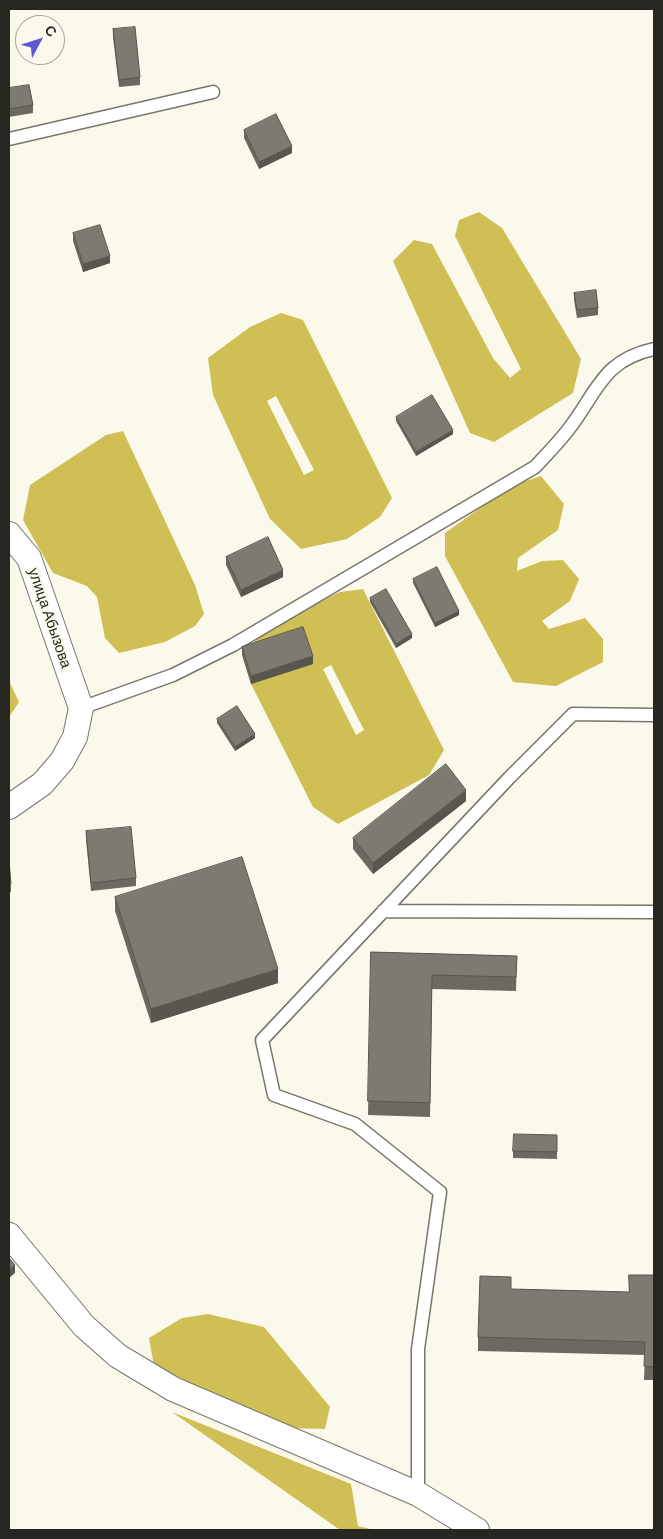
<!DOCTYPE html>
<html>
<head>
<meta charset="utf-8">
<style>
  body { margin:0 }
  #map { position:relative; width:663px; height:1539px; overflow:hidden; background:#faf9ec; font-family:Barlow,sans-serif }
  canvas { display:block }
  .frame { position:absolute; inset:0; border:10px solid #272722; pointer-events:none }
  .north { position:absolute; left:15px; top:15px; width:50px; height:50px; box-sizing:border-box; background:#faf9ec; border:1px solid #a6a59b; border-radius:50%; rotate:50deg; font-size:14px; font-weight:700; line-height:20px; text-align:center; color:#272722 }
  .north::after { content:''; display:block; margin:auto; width:18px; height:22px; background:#5f58d1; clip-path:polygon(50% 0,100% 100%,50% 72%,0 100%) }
</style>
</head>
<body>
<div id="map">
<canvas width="663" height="1539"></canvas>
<div class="frame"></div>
<div class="north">С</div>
</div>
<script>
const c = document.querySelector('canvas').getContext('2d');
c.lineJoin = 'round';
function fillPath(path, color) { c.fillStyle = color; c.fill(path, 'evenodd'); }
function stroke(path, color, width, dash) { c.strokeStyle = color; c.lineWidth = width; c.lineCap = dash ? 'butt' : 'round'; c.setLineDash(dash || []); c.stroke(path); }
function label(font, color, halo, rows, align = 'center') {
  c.font = font + ' Barlow,sans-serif'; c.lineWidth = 4; c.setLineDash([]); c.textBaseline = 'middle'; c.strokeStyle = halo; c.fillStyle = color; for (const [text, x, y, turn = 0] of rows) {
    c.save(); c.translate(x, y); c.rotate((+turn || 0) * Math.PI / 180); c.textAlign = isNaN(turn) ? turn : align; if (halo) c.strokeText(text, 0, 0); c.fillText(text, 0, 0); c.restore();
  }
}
const forest = new Path2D(`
  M 479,212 L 502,228 L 581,359 L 573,393 L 494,442 L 470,433 L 393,261 L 414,240 L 432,244 L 493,358 L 510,378 L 521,369 L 455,236 L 459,220 Z
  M 281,313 L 303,320 L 392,498 L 380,517 L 347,539 L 301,549 L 270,519 L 213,395 L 208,358 L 250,327 ZM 276,396 L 314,470 L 304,475 L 267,401 Z
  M 123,431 L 195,585 L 204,614 L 195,626 L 165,642 L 119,653 L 105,638 L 97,597 L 87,586 L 53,573 L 23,520 L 30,485 L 106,435 Z
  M 541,476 L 564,504 L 558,530 L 518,558 L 517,571 L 542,561 L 563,560 L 579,579 L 570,601 L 542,621 L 549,629 L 585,618 L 603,639 L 603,662 L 556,686 L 513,682 L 445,556 L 445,533 L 511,486 Z
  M 363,589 L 444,750 L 429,775 L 338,824 L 313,807 L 251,684 L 242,655 L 268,627 L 340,592 ZM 331,665 L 364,730 L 356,735 L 323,669 Z
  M 9,681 L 19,702 L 9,717 Z
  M 208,1314 L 264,1327 L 330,1407 L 325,1429 L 286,1428 L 154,1366 L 149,1338 L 182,1318 Z
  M 172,1412 L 351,1484 L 358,1526 L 374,1530 L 340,1530 Z`);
const service = new Path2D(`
  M 9,139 L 213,92
  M 81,708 L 173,675 L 233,645 L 535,467 C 546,455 558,443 568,430 C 597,393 602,360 654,349
  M 383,911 L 654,912
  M 418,1494 L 418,1349 L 440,1192 L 355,1124 L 274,1095 L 262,1040 L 509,778 L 573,714 L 654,715`);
const minor = new Path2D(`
  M 9,534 L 29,558 L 81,708 L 75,737 L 62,761 L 42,784 L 9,807
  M 9,1235 L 84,1326 L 118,1356 L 173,1389 L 418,1494 L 477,1530`);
const wall = new Path2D(`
  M 113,29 L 140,77 L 140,85 L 119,87 L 113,37 Z
  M 9,88 L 33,105 L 33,113 L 9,117 Z
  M 244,130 L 292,153 L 259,169 L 244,138 Z
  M 73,233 L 110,263 L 83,272 L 73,241 Z
  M 574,293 L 598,308 L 598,315 L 577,318 L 574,300 Z
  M 396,417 L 453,434 L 416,456 L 396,421 Z
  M 226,557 L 283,577 L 241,597 L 226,565 Z
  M 413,579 L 459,615 L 435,627 L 413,583 Z
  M 370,598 L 412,638 L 396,648 L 370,602 Z
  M 242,647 L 313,664 L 251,684 L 242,655 Z
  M 217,719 L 255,738 L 235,751 L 217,723 Z
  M 466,801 L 373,874 L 353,849 L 353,838 Z
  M 86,831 L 136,878 L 136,886 L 91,891 L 86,839 Z
  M 9,860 L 11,884 L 11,892 L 9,892 Z
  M 115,897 L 278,983 L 151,1023 L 115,911 Z
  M 371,952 L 517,956 L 516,991 L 432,989 L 430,1117 L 368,1115 Z
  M 557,1135 L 557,1159 L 513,1158 L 513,1151 Z
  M 654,1275 L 654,1380 L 644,1380 L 645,1355 L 478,1351 L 478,1337 L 511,1289 L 629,1292 Z`);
const shadedWall = new Path2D(`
  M 292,146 L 292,153 L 259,169 L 259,162 Z
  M 110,256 L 110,263 L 83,272 L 83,264 Z
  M 453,430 L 453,434 L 416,456 L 416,452 Z
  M 283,570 L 283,577 L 241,597 L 241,590 Z
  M 459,611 L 459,615 L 435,627 L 435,623 Z
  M 412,634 L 412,638 L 396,648 L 396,644 Z
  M 313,656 L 313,664 L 251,684 L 251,676 Z
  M 255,734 L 255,738 L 235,751 L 235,747 Z
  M 466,790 L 466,801 L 373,874 L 373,863 Z
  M 278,969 L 278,983 L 151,1023 L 151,1009 Z
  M 15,1265 L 15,1273 L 9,1278 L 9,1270 Z`);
const building = new Path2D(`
  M 135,27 L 140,77 L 119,80 L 113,29 Z
  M 29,85 L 33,105 L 9,109 L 9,88 Z
  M 276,114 L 292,146 L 259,162 L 244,130 Z
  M 100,225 L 110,256 L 83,264 L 73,233 Z
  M 596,290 L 598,308 L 577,310 L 574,293 Z
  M 432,395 L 453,430 L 416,452 L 396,417 Z
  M 268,537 L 283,570 L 241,590 L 226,557 Z
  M 437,567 L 459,611 L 435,623 L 413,579 Z
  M 386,589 L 412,634 L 396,644 L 370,598 Z
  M 303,627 L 313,656 L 251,676 L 242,647 Z
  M 237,706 L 255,734 L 235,747 L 217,719 Z
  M 446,764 L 466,790 L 373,863 L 353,838 Z
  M 131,827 L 136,878 L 91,883 L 86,831 Z
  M 242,857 L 278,969 L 151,1009 L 115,897 Z
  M 9,860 L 11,884 L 9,884 Z
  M 371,952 L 517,956 L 516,977 L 432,975 L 430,1103 L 368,1101 Z
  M 514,1134 L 557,1135 L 557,1152 L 513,1151 Z
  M 9,1258 L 15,1265 L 9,1270 Z
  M 629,1275 L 654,1275 L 654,1367 L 644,1366 L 645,1342 L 478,1337 L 480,1276 L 511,1277 L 511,1289 L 629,1292 Z`);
const streetNames = [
  ["улица Абызова",50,618,71]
];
fillPath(forest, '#cfbf54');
stroke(service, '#78766b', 15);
stroke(minor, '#78766b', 26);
stroke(service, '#fff', 12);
stroke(minor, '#fff', 24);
fillPath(wall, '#6c6a60');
fillPath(shadedWall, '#58564e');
fillPath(building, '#7d7b70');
stroke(building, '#58564e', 1);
label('15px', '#272722', '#faf9ec', streetNames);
</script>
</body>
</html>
